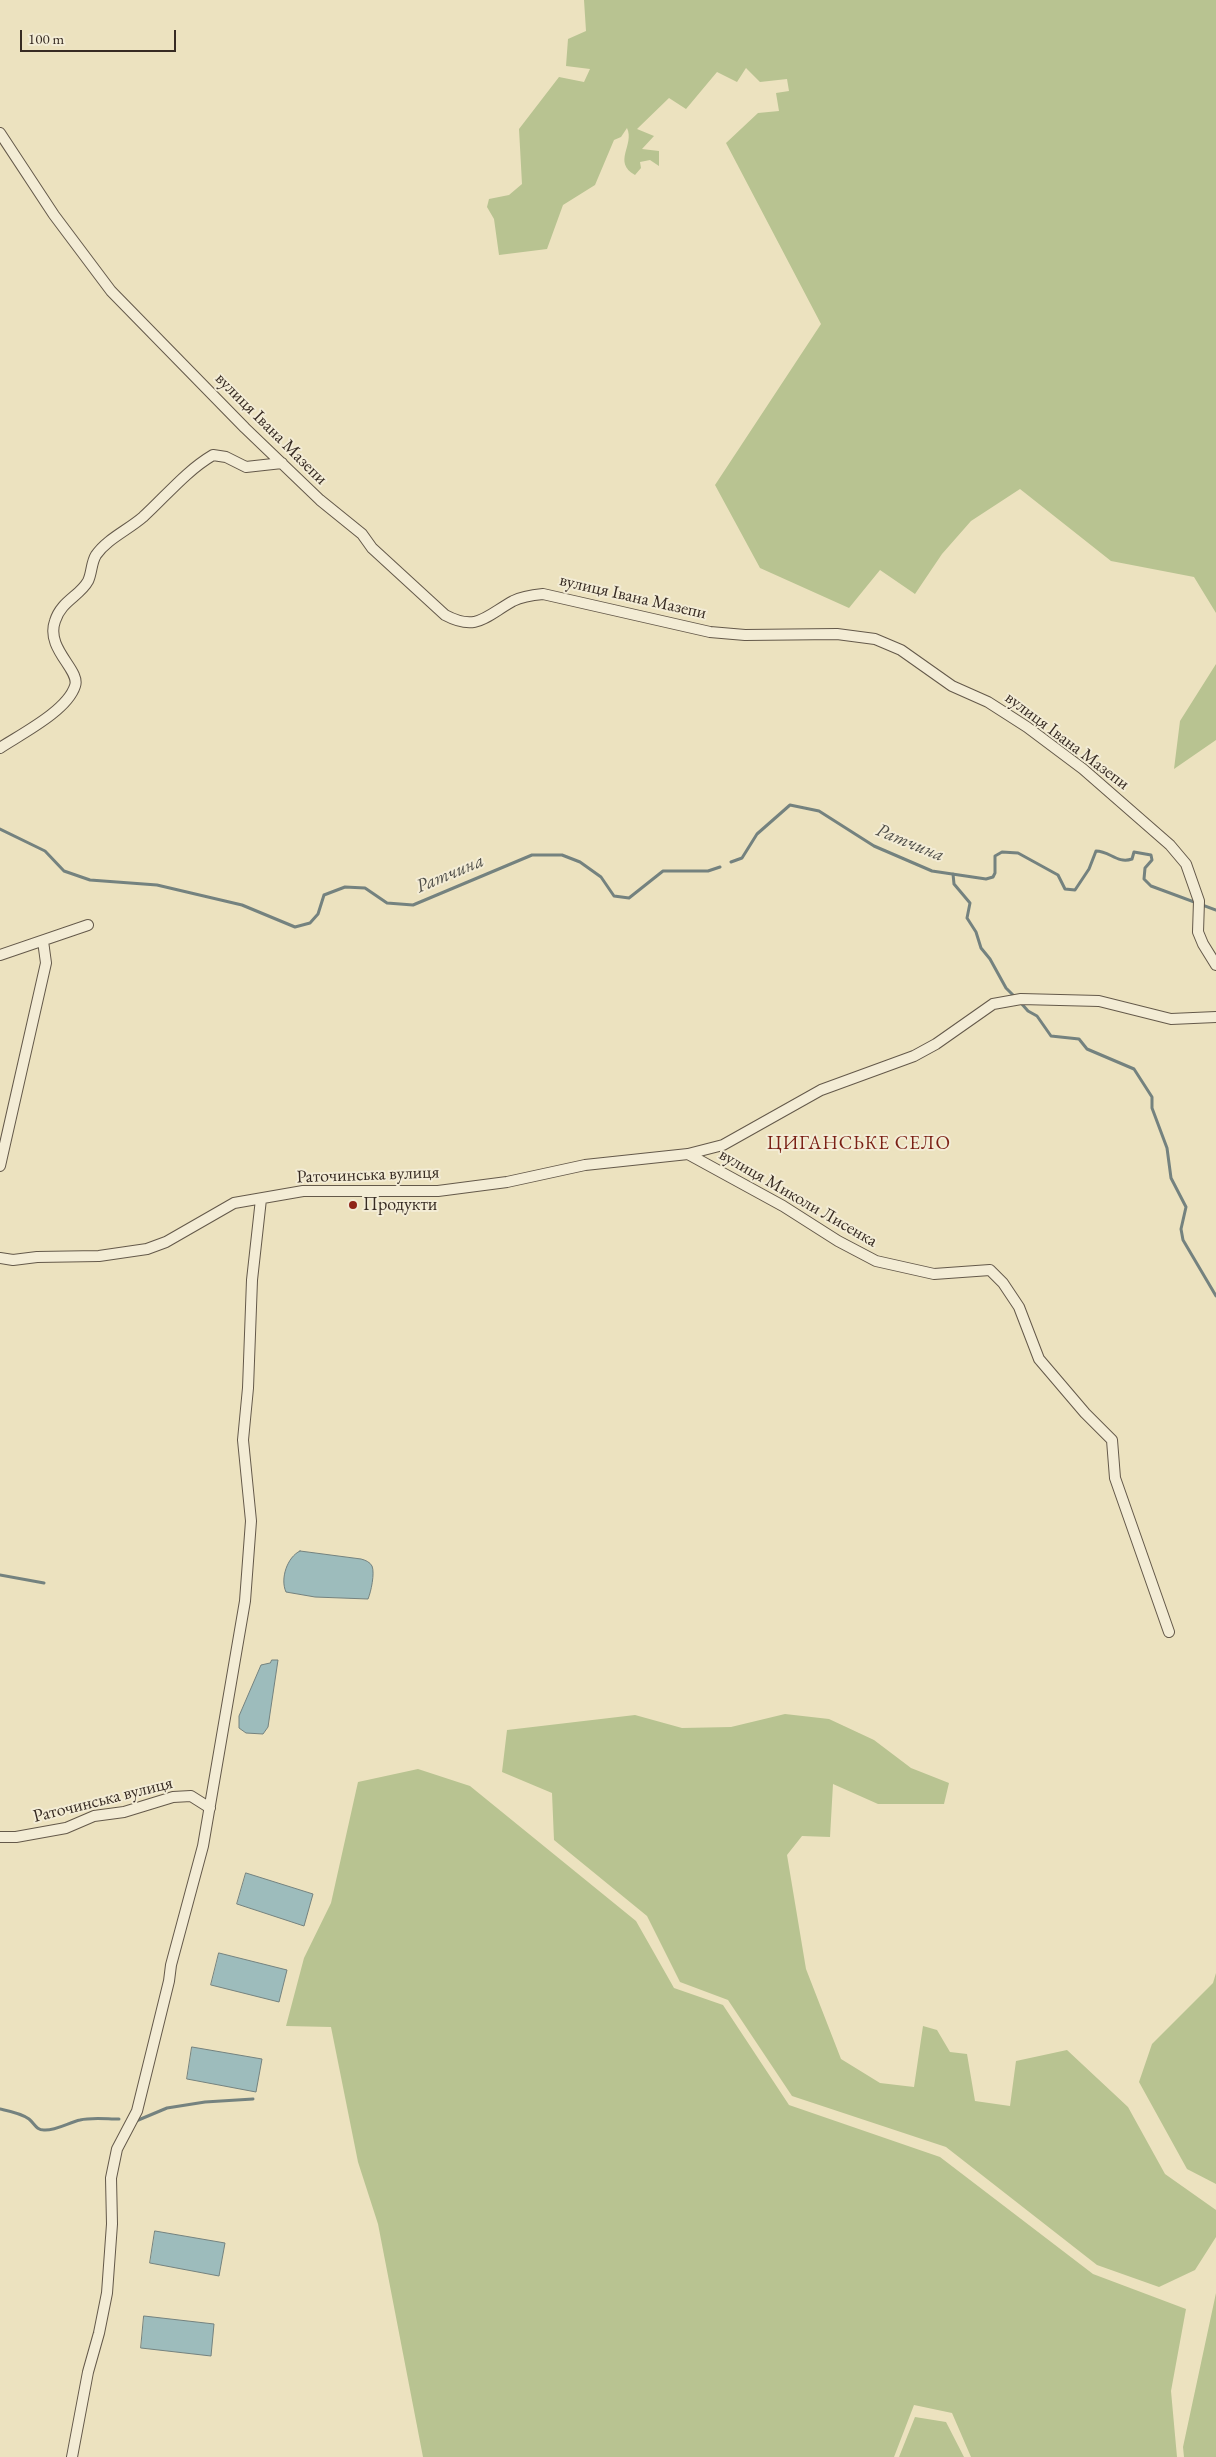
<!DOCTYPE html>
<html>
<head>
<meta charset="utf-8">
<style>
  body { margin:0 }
  #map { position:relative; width:1216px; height:2457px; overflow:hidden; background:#ece2bf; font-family:"EB Garamond",serif }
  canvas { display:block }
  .scale { position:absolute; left:20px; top:30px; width:156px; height:22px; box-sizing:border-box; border:2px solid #372b23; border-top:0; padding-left:6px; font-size:15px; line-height:18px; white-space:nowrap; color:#372b23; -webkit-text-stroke:4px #f3ecd5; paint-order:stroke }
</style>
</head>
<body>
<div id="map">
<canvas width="1216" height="2457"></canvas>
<div class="scale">100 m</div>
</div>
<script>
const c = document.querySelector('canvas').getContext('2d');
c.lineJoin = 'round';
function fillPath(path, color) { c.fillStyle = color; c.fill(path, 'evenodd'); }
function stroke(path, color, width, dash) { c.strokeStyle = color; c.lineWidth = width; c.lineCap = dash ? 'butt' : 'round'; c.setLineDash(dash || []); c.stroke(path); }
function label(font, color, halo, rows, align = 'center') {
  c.font = font + ' "EB Garamond",serif'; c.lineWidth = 4; c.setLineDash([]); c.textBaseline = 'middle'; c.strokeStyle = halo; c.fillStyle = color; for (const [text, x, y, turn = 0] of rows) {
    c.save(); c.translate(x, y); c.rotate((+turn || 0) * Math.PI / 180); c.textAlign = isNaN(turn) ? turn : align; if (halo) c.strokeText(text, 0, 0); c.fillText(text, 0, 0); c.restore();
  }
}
const green = new Path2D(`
  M 584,0 L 1216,0 L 1216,613 L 1194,577 L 1111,561 L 1020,489 L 971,521 L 942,554 L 915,594 L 880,570 L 849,608 L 760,568 L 715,485 L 821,324 L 726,143 L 758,113 L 779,111 L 776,93 L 789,91 L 787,79 L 760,82 L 746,68 L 737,82 L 717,72 L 686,109 L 669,98 L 637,129 L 654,136 L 642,149 L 659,151 L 659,166 L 650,160 L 640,162 L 641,168 L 635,175 C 612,162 635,145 627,128 L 621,137 L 614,140 L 595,185 L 563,205 L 547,249 L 499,255 L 494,219 L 487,207 L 489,199 L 509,195 L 522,184 L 519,129 L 559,77 L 584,82 L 590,69 L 566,66 L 568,39 L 586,31 Z
  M 1216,664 L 1216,740 L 1174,769 L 1180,721 Z
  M 785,1714 L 829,1719 L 874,1740 L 911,1768 L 949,1783 L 944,1804 L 878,1804 L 833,1784 L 830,1837 L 802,1836 L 787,1855 L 806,1969 L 841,2059 L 880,2083 L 914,2087 L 923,2026 L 937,2030 L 950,2052 L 967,2054 L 975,2101 L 1010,2106 L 1016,2061 L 1067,2050 L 1128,2107 L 1165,2174 L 1216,2210 L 1216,2237 L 1195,2270 L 1159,2287 L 1097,2265 L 946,2147 L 792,2096 L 728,2000 L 680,1982 L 647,1916 L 554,1840 L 552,1793 L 502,1772 L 507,1730 L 635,1715 L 682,1728 L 731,1727 Z
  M 418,1769 L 470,1786 L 636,1921 L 674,1988 L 723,2005 L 789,2105 L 940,2157 L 1093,2274 L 1186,2309 L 1171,2391 L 1177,2457 L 971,2457 L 952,2413 L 914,2405 L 894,2457 L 423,2457 L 378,2224 L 358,2162 L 331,2027 L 286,2026 L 304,1958 L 331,1903 L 358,1782 Z
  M 1216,1973 L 1216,2184 L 1187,2169 L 1139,2082 L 1152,2044 L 1213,1983 Z
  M 1216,2293 L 1216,2457 L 1184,2457 L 1183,2447 Z
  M 915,2417 L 946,2422 L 964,2457 L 899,2457 Z`);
const water = new Path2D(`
  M 300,1551 L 361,1559 C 365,1560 370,1562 372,1566 C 375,1573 371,1592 368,1599 L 315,1597 L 286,1592 C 280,1579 287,1557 300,1551 Z
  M 272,1660 L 278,1660 L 268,1727 L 263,1734 L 246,1733 L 239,1728 L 239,1716 L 261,1665 L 270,1663 Z
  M 246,1873 L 313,1894 L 304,1926 L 237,1904 Z
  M 219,1953 L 287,1970 L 279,2002 L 211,1985 Z
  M 192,2047 L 262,2059 L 256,2092 L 187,2079 Z
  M 155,2231 L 225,2243 L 219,2276 L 150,2263 Z
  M 144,2316 L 214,2324 L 211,2356 L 141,2348 Z`);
const stream = new Path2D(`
  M 0,829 L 45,851 L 64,871 L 90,880 L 157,885 L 242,905 L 295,927 L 310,923 L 318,914 L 324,895 L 345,887 L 365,888 L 387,903 L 413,905 L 532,855 L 562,855 L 580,862 L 601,877 L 614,896 L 629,898 L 663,871 L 708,871 L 720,867
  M 731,862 L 742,858 L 757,834 L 790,805 L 819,811 L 874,846 L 932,871 L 986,879 L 993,877 L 995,873 L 995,856 L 1002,852 L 1018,853 L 1058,875 L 1065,889 L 1075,890 L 1089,869 L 1096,851 C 1110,851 1117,864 1132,859 L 1134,852 L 1151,855 L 1152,860 L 1145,868 L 1144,879 L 1151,886 L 1216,910
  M 953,874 L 954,884 L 970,903 L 967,918 L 976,932 L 981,948 L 990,959 L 1006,988 L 1015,997
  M 1021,1003 L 1028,1011 L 1037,1016 L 1051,1036 L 1079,1039 L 1087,1049 L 1134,1069 L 1152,1097 L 1152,1108 L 1167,1148 L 1171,1178 L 1186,1207 L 1181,1229 L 1183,1240 L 1216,1296
  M 0,1575 L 44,1583
  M 0,2109 C 9,2111 21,2113 29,2119 C 35,2124 36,2130 44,2130 C 55,2131 70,2122 80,2120 C 91,2117 107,2119 119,2119
  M 136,2121 L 167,2108 L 205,2102 L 253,2099`);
const minor = new Path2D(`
  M 0,133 L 54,215 L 111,291 L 245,428 L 320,500 L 362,534 L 372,548 L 445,615 C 477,632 486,616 513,601 C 523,596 533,595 543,594 L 710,632 L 745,635 L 837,634 L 875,639 L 901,650 L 952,686 L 988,702 L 1027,727 L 1083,769 L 1170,845 L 1186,864 L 1199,901 L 1198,932 L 1203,944 L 1216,965
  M 0,748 C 21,734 67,711 75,686 C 81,670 45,649 55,621 C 61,601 80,596 88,581 C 92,573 91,563 96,555 C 107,539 128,530 143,517 C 166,496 186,471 213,455 L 226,457 L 246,467 L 282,463
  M 0,955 L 88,925
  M 688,1154 L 783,1206 L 838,1241 L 876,1261 L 934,1274 L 990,1270 L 1003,1283 L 1019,1307 L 1039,1359 L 1085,1413 L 1112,1440 L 1115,1478 L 1169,1632
  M 0,1166 L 46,963 L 43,941
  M 0,1258 L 13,1260 L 37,1257 L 99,1256 L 147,1249 L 166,1242 L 234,1203 L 303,1191 L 438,1191 L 507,1182 L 585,1165 L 688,1154 L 723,1145 L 821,1090 L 914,1056 L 936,1044 L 993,1004 L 1021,999 L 1099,1001 L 1171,1019 L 1216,1017
  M 0,1837 L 16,1837 L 66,1828 L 94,1816 L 124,1812 L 173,1797 L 191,1796 L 210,1808
  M 72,2457 L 88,2372 L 99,2333 L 107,2293 L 112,2224 L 111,2178 L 117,2149 L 137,2111 L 169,1981 L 171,1965 L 203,1846 L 245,1601 L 251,1521 L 243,1440 L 248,1388 L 252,1280 L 261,1199`);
const markers = [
  [353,1205,5,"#8f2418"]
];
const streetNames = [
  ["вулиця Івана Мазепи",271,429,45],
  ["вулиця Івана Мазепи",633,597,13],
  ["вулиця Івана Мазепи",1067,741,37],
  ["Раточинська вулиця",368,1175,-2],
  ["вулиця Миколи Лисенка",798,1198,30],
  ["Раточинська вулиця",103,1800,-14]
];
const poiNames = [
  ["Продукти",363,1205]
];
const waterNames = [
  ["Ратчина",910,843,22],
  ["Ратчина",450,874,-23]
];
const neighbourhoodNames = [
  ["ЦИГАНСЬКЕ СЕЛО",859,1144]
];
fillPath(green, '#b8c391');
fillPath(water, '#9dbcbc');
stroke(water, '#74827f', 1);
stroke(stream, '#74827f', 3);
stroke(minor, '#64594a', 12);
stroke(minor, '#f3ecd5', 10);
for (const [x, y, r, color] of markers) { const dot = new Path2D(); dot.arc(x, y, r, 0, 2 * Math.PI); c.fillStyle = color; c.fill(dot); stroke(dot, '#f3ecd5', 2); }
label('18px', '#372b23', '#f3ecd5', streetNames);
label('18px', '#372b23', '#f3ecd5', poiNames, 'left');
label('italic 19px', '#504f49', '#f3ecd5', waterNames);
c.letterSpacing = '1px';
label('19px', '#7a1f14', '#f3ecd5', neighbourhoodNames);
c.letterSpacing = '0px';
</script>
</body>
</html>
